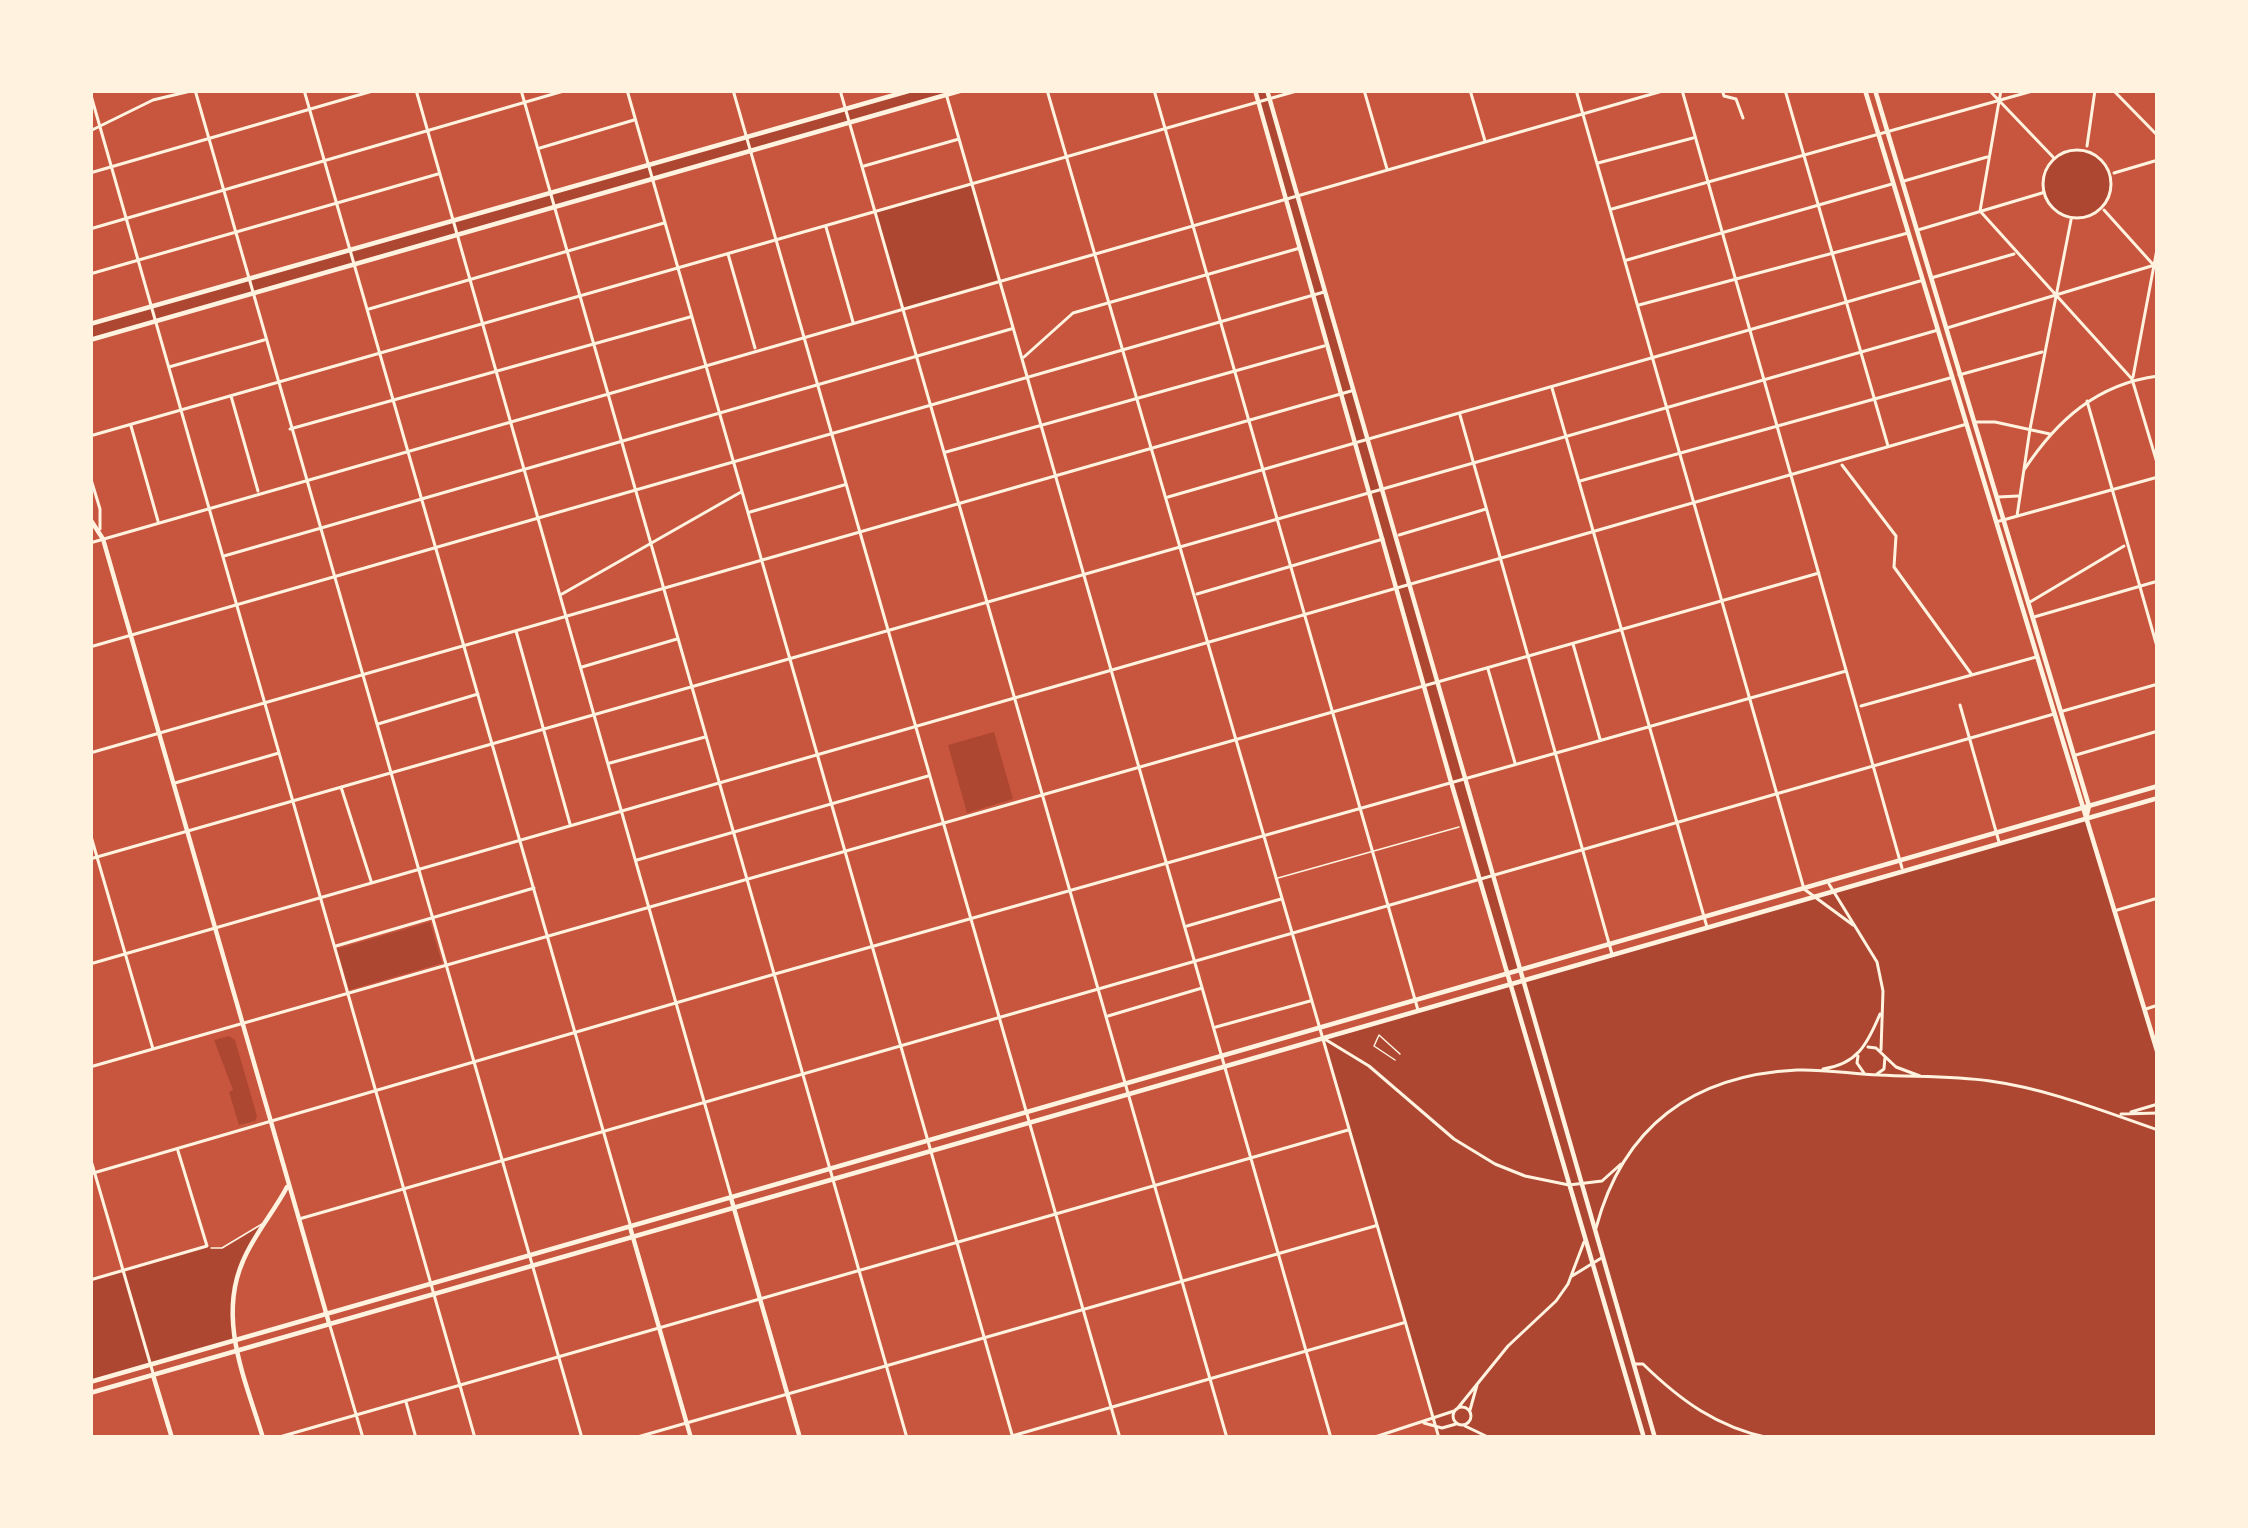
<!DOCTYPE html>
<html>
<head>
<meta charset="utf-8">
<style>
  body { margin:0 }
  #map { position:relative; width:2248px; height:1528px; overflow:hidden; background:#c8553d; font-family:Ubuntu,sans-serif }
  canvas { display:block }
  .frame { position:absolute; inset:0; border:93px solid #fff3e0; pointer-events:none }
</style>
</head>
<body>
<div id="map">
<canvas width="2248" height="1528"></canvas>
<div class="frame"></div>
</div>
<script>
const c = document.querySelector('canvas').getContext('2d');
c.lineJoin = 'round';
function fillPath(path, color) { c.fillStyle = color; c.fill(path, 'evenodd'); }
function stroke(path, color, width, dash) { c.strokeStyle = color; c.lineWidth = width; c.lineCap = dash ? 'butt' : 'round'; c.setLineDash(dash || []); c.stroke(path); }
const green = new Path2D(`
  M 912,90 L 963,90 L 90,340 L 90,324 Z
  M 1255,90 L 1267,90 L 1520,970 L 1509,973 Z
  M2043 184a34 34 0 1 1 68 0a34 34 0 1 1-68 0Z
  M 973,183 L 1000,279 L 903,308 L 875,211 Z
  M 994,732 L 1013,799 L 967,813 L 948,745 Z
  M 2086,819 L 2158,1054 L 2158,1438 L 1439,1438 L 1323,1038 Z
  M 430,922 L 442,963 L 349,990 L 337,949 Z
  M 229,1036 L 235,1040 L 257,1116 L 255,1121 L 239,1125 L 229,1092 L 233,1090 L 214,1040 Z
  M 269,1220 C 240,1260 232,1291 234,1340 L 90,1382 L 90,1280 L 207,1246 L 222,1248 Z`);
const service = new Path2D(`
  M 1278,878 L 1459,827
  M 1395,1060 L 1374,1046 L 1379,1035 L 1400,1054
  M 211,1248 L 222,1248 L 262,1224`);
const minor = new Path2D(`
  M 195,90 L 582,1438
  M 304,90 L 630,1224
  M 416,90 L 731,1196
  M 521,90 L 907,1438
  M 627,90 L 1013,1438
  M 733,90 L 1120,1438
  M 840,90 L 1227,1438
  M 945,90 L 1331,1438
  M 1047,90 L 1439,1438
  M 1154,90 L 1418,1010
  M 1364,90 L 1387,169
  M 1470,90 L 1485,141
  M 1576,90 L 1804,889 L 1853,925
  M 1682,90 L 1902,868
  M 1722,90 L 1724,96 L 1736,99 L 1743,118
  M 1785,90 L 1888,446
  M 1989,90 L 2053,157
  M 2001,90 L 1980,211 L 2132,379 L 2158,466
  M 2113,90 L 2158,136
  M 90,92 L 475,1438
  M 90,131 L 153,100 L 195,90
  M 2087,146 L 2095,90
  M 540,148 L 634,120
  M2043 184a34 34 0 1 1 68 0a34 34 0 1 1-68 0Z
  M 1598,163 L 1693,138
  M 864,166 L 959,139
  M 90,173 L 376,90
  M 2114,173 L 2158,160
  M 1904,181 L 1987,157
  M 1612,209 L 2036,90
  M 2104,210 L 2158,270
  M 826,227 L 853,322
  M 90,229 L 567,90
  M 1918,230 L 2042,193
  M 728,254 L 755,348
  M 1627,260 L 1892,184
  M 90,274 L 438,174
  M 1931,278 L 2014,254
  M 1639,305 L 1908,233
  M 369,309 L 664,223
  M 1947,328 L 2158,264
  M 1024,357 L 1073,313 L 1300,248
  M 169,367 L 264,340
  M 1959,375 L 2042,352
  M 2133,377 L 2158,244
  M 1552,388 L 1707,927
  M 231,396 L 258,491
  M 2087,401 L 2158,650
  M 1460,415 L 1612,954
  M 1976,422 L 1995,422 L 2050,434
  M 131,426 L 158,521
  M 290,429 L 690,317
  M 90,436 L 1300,90
  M 946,452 L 1324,346
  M 1842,465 L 1896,536 L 1894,567 L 1972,675
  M 2024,470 C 2057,420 2097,384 2158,376
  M 90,476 L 100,509 L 100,529
  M 1580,481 L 1950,378
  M 1168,497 L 1355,443
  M 1998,497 L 2018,496
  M 750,512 L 844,485
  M 2017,516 L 2030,429 L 2071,220
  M 1996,522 L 2158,477
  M 1399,535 L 1486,509
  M 90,543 L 1666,90
  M 224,556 L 1011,329
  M 562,594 L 741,492
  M 1197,594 L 1383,539
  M 2030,602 L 2124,546
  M 2034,617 L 2158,581
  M 516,631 L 570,824
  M 1573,644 L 1600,739
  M 90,647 L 1324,292
  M 582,667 L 677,639
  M 1488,669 L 1515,763
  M 1960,705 L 1999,842
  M 1861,706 L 2036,657
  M 2063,711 L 2158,684
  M 378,724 L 478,694
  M 90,753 L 1351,391
  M 2076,755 L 2158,731
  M 610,763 L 705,737
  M 175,783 L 279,753
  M 341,787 L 371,881
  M 90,833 L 153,1049
  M 90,859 L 1938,330
  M 637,860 L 928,776
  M 1829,884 L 1877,962 L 1883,991 L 1881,1050
  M 2114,911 L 2158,898
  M 1187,926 L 1281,899
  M 336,946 L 534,888
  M 90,964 L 1967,424
  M 2146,1009 L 2158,1005
  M 1108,1016 L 1202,988
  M 1216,1027 L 1310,1001
  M 1323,1038 L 1369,1066 L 1454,1139 L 1495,1164 L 1525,1176 L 1569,1185 L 1602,1181 L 1621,1164
  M 1868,1047 L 1876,1048 L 1896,1067 L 1920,1076
  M 1858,1056 L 1857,1063 L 1864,1073
  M 90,1067 L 1819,573
  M 1823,1069 C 1857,1064 1867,1045 1880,1014
  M 1877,1074 L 1884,1069 L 1885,1057
  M 2131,1112 L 2158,1104
  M 2121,1114 L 2158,1113
  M 90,1157 L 153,1373
  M 90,1174 L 775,974 L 1846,671
  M 299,1219 L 2054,714
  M 1596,1228 C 1623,1127 1692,1075 1797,1070 C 1824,1069 1852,1074 1879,1075 C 1916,1077 1953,1076 1990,1081 C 2048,1089 2103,1111 2158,1130
  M 1572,1276 L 1603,1257
  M 90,1280 L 207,1246 L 178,1151
  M 330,1326 L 363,1438
  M 1634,1364 L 1643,1364 C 1681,1401 1717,1427 1769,1438
  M 406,1402 L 416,1438
  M1453 1416a9 9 0 1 1 18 0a9 9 0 1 1-18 0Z
  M 1457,1409 L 1508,1346 L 1556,1301 L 1568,1284 L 1584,1242
  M 1470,1410 L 1477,1385
  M 1424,1423 L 1442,1428 L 1456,1424
  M 1465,1426 L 1490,1438
  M 276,1438 L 1348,1130
  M 634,1438 L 1375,1226
  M 1005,1438 L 1403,1323
  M 1372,1438 L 1454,1411
  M 1876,1438 L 1917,1438`);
const tertiary = new Path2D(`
  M 1358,442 L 1920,281`);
const secondary = new Path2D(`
  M 1865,90 L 2158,1054
  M 1875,90 L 2089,806 L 2086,819
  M 90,324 L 912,90
  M 90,340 L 963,90
  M 90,519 L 103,539 L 329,1323
  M 731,1198 L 800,1438
  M 630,1227 L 691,1438
  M 153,1375 L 172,1438
  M 263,1438 C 246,1381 217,1320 243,1261 C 254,1234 274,1212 287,1187`);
const primary = new Path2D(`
  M 1255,90 L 1451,782 L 1644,1438
  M 1267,90 L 1655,1438
  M 90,1382 L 2158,786
  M 90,1393 L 2158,798`);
fillPath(green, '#ae4732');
stroke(service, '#fff3e0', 1.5);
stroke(minor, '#fff3e0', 3);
stroke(tertiary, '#fff3e0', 3);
stroke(secondary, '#fff3e0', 4.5);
stroke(primary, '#fff3e0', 4.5);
</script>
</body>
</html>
